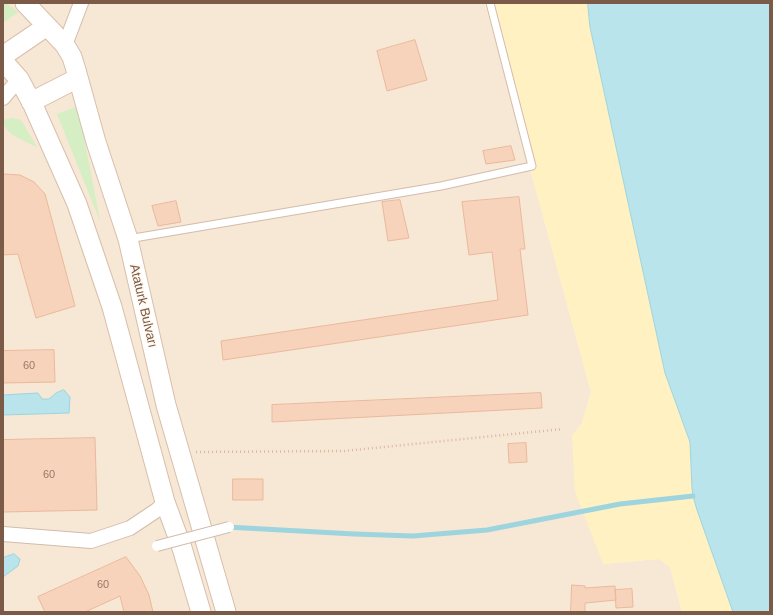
<!DOCTYPE html>
<html>
<head>
<meta charset="utf-8">
<style>
  body { margin:0 }
  #map { position:relative; width:773px; height:615px; overflow:hidden; background:#fef5e8; font-family:Helvetica,sans-serif }
  canvas { display:block }
  .frame { position:absolute; inset:0; border:4px solid #7c5a48; pointer-events:none }
</style>
</head>
<body>
<div id="map">
<canvas width="773" height="615"></canvas>
<div class="frame"></div>
</div>
<script>
const c = document.querySelector('canvas').getContext('2d');
c.lineJoin = 'round';
function fillPath(path, color) { c.fillStyle = color; c.fill(path, 'evenodd'); }
function stroke(path, color, width, dash) { c.strokeStyle = color; c.lineWidth = width; c.lineCap = dash ? 'butt' : 'round'; c.setLineDash(dash || []); c.stroke(path); }
function label(font, color, halo, rows, align = 'center') {
  c.font = font + ' Helvetica,sans-serif'; c.lineWidth = 3; c.setLineDash([]); c.textBaseline = 'middle'; c.strokeStyle = halo; c.fillStyle = color; for (const [text, x, y, turn = 0] of rows) {
    c.save(); c.translate(x, y); c.rotate((+turn || 0) * Math.PI / 180); c.textAlign = isNaN(turn) ? turn : align; if (halo) c.strokeText(text, 0, 0); c.fillText(text, 0, 0); c.restore();
  }
}
const residential = new Path2D(`
  M 3,3 L 485,3 L 591,392 L 582,423 L 572,436 L 603,564 L 659,559 L 670,567 L 682,612 L 3,612 Z`);
const green = new Path2D(`
  M 3,3 L 6,3 L 18,12 L 3,23 Z
  M 78,106 L 100,221 L 57,114 Z
  M 12,118 L 21,120 L 37,147 C 27,142 3,134 3,120 Z`);
const sand = new Path2D(`
  M 485,3 L 588,3 L 590,27 L 665,373 L 690,442 L 692,488 L 697,510 L 733,612 L 682,612 L 670,567 L 659,559 L 603,564 L 575,492 L 572,436 L 582,423 L 591,392 Z`);
const water = new Path2D(`
  M 588,3 L 770,3 L 770,612 L 733,612 L 697,510 L 693,496 L 692,488 L 690,442 L 665,373 L 590,27 Z
  M 64,390 L 70,397 L 69,413 L 3,415 L 3,395 L 38,393 L 42,399 L 49,399 L 56,393 Z
  M 14,554 L 20,559 L 18,566 L 3,577 L 3,558 Z`);
const stream = new Path2D(`
  M 227,527 L 354,534 L 413,536 L 487,530 L 620,504 L 693,496`);
const building = new Path2D(`
  M 415,40 L 427,80 L 387,91 L 377,51 Z
  M 511,146 L 515,160 L 486,164 L 483,151 Z
  M 3,174 L 20,175 L 34,182 L 45,194 L 75,306 L 36,318 L 18,254 L 3,255 Z
  M 519,197 L 525,249 L 520,249 L 528,315 L 223,360 L 221,341 L 498,300 L 492,252 L 469,255 L 462,202 Z
  M 400,200 L 409,238 L 388,241 L 382,202 Z
  M 176,201 L 181,222 L 158,226 L 152,206 Z
  M 54,350 L 55,382 L 3,383 L 3,351 Z
  M 541,393 L 542,408 L 272,422 L 272,405 Z
  M 95,438 L 97,510 L 3,512 L 3,440 Z
  M 526,443 L 527,462 L 509,463 L 508,444 Z
  M 233,479 L 263,479 L 263,500 L 233,500 Z
  M 126,557 L 140,576 L 149,595 L 153,612 L 124,612 L 120,596 L 85,612 L 45,612 L 38,597 Z
  M 572,585 L 585,586 L 585,588 L 615,586 L 616,600 L 585,603 L 585,612 L 571,612 Z
  M 632,589 L 633,607 L 616,608 L 615,590 Z`);
const path = new Path2D(`
  M 196,452 L 344,451 L 563,429`);
const service = new Path2D(`
  M 128,239 L 441,186 L 532,166 L 490,3`);
const minor = new Path2D(`
  M 65,45 L 81,3
  M 3,98 L 19,79
  M 3,534 L 91,541 L 130,528 L 157,510 L 165,502`);
const secondary = new Path2D(`
  M 25,3 L 65,45 L 72,57 L 76,70 L 96,142 L 128,239 L 166,405 L 226,612
  M 3,56 L 47,26
  M 3,61 L 19,79 L 33,105 L 77,204 L 112,307 L 165,502 L 182,548 L 201,612
  M 31,102 L 78,78`);
const pedestrianBridge = new Path2D(`
  M 157,546 L 229,527`);
const numberNames = [
  ["60",29,366],
  ["60",49,475],
  ["60",103,585]
];
const streetNames = [
  ["Ataturk Bulvarı",143,306,77]
];
fillPath(residential, '#f7e7d5');
fillPath(green, '#d5eec4');
fillPath(sand, '#fff1c1');
fillPath(water, '#b9e4eb');
stroke(water, '#9ed4de', 1);
stroke(stream, '#9ed4de', 5);
fillPath(building, '#f7d3bc');
stroke(building, '#ebb99b', 1);
stroke(service, '#d3bcab', 9);
stroke(minor, '#d3bcab', 16);
stroke(secondary, '#d8bfab', 21);
stroke(path, '#ddb69e', 2.5, [1, 3]);
stroke(service, '#fff', 7);
stroke(minor, '#fff', 14);
stroke(secondary, '#fff', 19);
stroke(pedestrianBridge, '#d3bcab', 12, []);
stroke(pedestrianBridge, '#fff', 10);
label('11px', '#9b7865', null, numberNames);
label('13px', '#7c5a48', '#fff9f0', streetNames);
</script>
</body>
</html>
